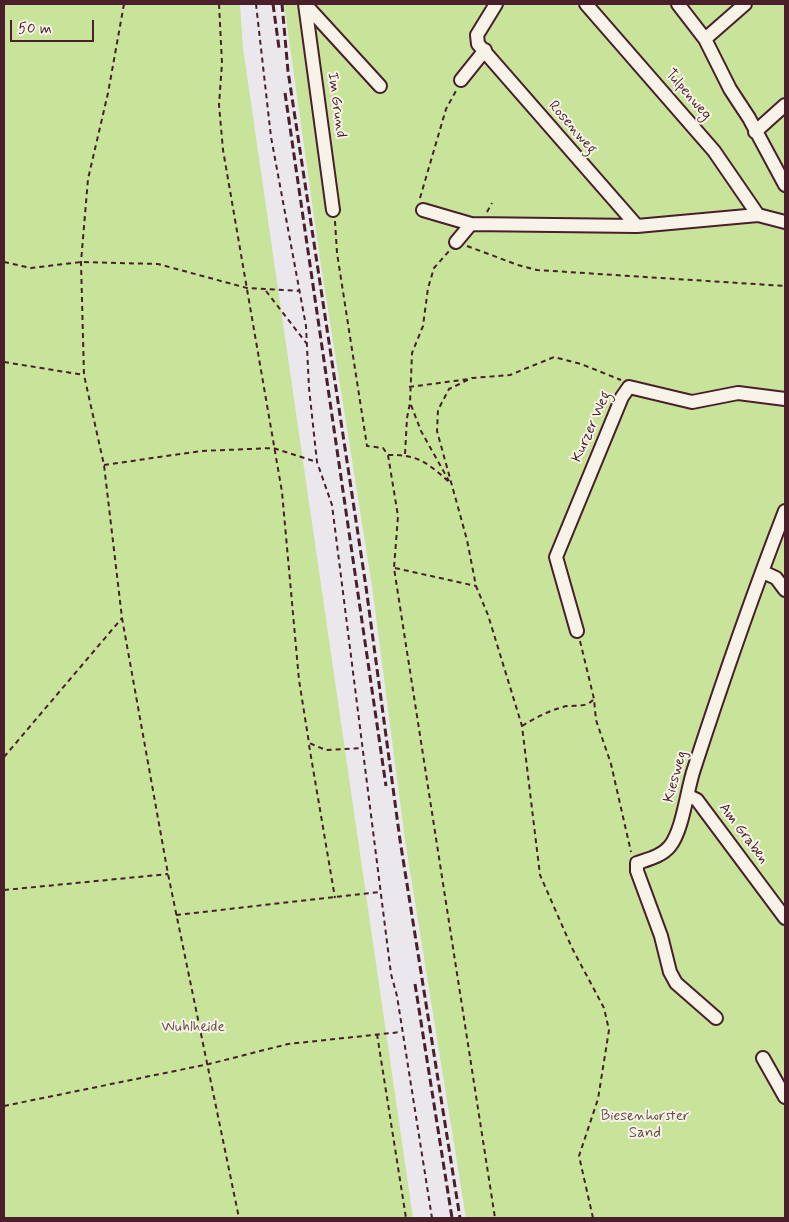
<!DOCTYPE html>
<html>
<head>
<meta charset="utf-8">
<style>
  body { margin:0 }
  #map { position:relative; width:789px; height:1222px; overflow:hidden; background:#eae8ed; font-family:Mynerve,sans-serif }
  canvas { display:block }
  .frame { position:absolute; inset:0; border:5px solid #4a1f2b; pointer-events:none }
  .scale { position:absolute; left:10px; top:20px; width:84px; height:22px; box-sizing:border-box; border:2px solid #4a1f2b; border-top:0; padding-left:6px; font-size:15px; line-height:18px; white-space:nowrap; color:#4a1f2b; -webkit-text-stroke:4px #f7f3e8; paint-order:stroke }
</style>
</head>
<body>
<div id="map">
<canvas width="789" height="1222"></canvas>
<div class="frame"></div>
<div class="scale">50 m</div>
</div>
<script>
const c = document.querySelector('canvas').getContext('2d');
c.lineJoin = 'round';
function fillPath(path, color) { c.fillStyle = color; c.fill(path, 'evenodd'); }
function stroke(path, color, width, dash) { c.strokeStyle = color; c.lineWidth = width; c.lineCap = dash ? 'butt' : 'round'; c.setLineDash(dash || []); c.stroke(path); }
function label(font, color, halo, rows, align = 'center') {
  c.font = font + ' Mynerve,sans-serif'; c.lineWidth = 4; c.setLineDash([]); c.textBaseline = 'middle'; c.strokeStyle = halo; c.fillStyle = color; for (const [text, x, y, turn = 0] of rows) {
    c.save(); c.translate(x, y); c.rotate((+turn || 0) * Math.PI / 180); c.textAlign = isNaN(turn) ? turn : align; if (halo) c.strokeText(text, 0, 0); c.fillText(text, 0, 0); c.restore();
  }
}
const green = new Path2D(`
  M 4,4 L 240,4 L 243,48 L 413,1218 L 4,1218 Z
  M 284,4 L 785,4 L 785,1218 L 466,1218 L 405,840 L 372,586 L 320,259 Z`);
const path = new Path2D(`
  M 124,4 L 108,93 L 88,179 L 81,262 L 84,375 L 104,465 L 122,618 L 168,874 L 239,1218
  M 219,4 L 222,63 L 219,105 L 223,150 L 282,492 L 299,680 L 309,743 L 326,750 L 361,748
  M 256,4 L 271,137 L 306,326 L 309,388 L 317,462 L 332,505 L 391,974 L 397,996 L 432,1218
  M 420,198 L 446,109 L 457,89
  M 487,212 L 492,203
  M 335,221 L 337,253 L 367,446 L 383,448 L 388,455 L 398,516 L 394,568 L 495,1218
  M 467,246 L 518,265 L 537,270 L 785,286
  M 4,262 L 31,268 L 81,262 L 158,264 L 247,288 L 300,291
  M 266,291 L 307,344
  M 4,362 L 84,375
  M 409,387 L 469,379
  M 411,405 L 421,431 L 449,481
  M 405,454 L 407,418 L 410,403 L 412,353 L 423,326 L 428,288 L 434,268 L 449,251
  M 388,455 C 417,454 428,463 449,482
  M 104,465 L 201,451 L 273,448 L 317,462
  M 395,568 L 476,586
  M 580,641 L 594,699 L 596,720 L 611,764 L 631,852
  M 522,726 C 535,718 548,711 563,707 C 573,704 584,709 593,700
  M 309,745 L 335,898
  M 4,757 L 122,618
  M 4,890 L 168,874
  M 176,915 L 379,892
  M 377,1034 L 406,1218
  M 4,1106 L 209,1064 L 288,1044 L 401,1032
  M 593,1218 L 579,1156 L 598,1099 L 609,1030 L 604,1008 L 572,948 L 540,875 L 522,726 L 488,615 L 476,586 L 467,540 L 437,431 L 438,410 L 449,389 L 472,378 L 510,375 L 554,357 L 581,364 L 621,380`);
const minor = new Path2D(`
  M 305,4 L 333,210
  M 305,4 L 380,86
  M 496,4 L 477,35 L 478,44 L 637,226
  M 586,4 L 714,151 L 758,215
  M 678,4 L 705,39 L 730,89 L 749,118 L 785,185
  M 705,39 L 745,4
  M 461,80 L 485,50
  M 755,132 L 785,105
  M 423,210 L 471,224
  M 456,242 L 471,224 L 637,226 L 758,215 L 785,222
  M 763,572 L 776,578 L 785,590
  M 577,631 L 556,557 L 622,397 L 629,387 L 692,402 L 738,393 L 785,399
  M 689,796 L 697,800 L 785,918
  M 716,1018 L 676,983 L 670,972 L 661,936 L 637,871 L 637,863 C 649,859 662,856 670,846 C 683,830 687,789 694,769 C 722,683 752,596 785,511
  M 763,1058 L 785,1097`);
const rail = new Path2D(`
  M 273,4 L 279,48
  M 282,4 L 288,71 L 366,587 L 400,840 L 460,1218
  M 285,93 L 386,786
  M 415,984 L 452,1218`);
const streetNames = [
  ["Tulpenweg",688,95,49],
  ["Im Grund",336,105,82],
  ["Rosenweg",572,128,49],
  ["Kurzer Weg",592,427,-66],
  ["Kiesweg",676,777,-75],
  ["Am Graben",743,834,53]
];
const parkNames = [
  ["Wuhlheide",193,1028],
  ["Biesenhorster",645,1117],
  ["Sand",645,1134]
];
fillPath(green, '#c8e39a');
stroke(minor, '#4a1f2b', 16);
stroke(path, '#4a1f2b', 2, [5, 4]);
stroke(minor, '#f7f3e8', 12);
stroke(rail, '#4a1f2b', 3, [8, 4]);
label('15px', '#4a1f2b', '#f7f3e8', streetNames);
label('15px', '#6a5047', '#f7f3e8', parkNames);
</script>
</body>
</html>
